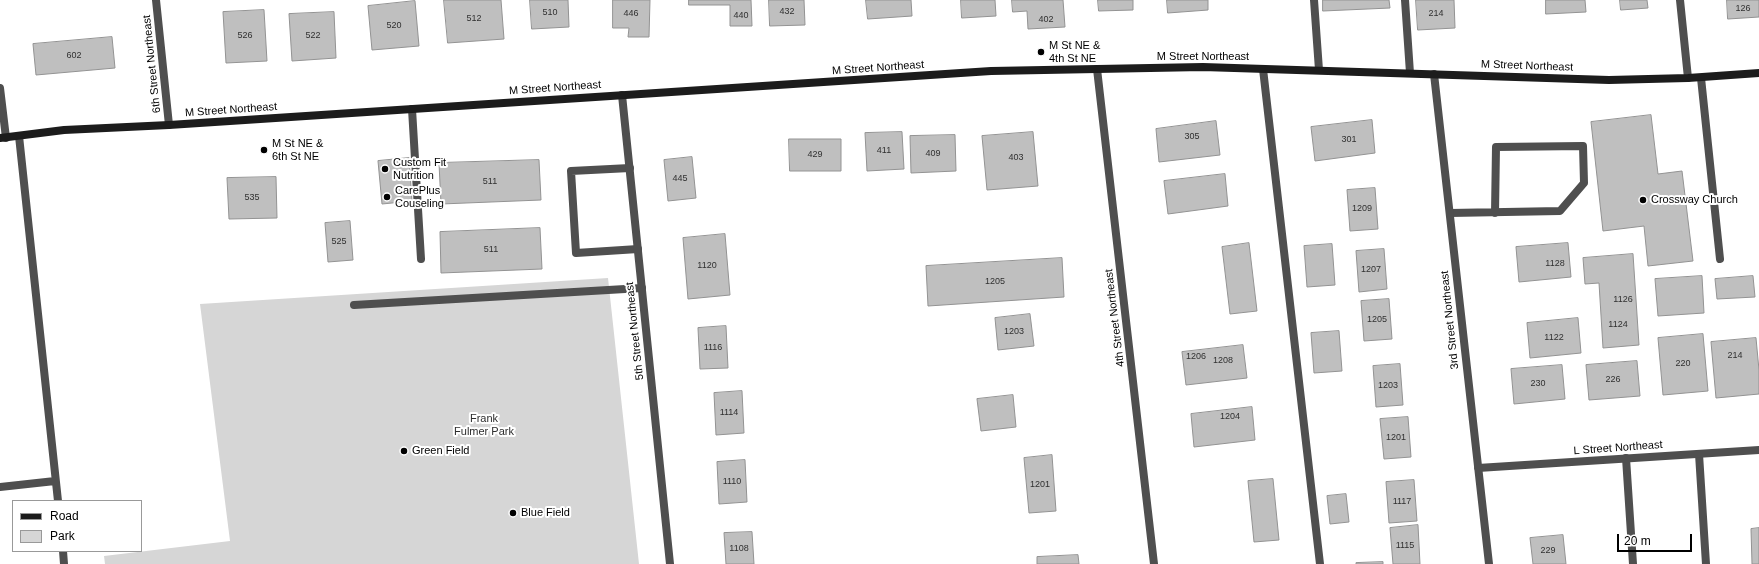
<!DOCTYPE html>
<html>
<head>
<meta charset="utf-8">
<style>
  body { margin:0 }
  #map { position:relative; width:1759px; height:564px; overflow:hidden; background:#fff; font-family:Helvetica,sans-serif }
  canvas { display:block }
  .legend { position:absolute; left:12px; top:500px; width:130px; height:52px; box-sizing:border-box; background:#fff; border:1px solid #999; margin:0; padding:5px 7px; list-style:none; font-size:12px; color:#000 }
  .legend li { display:flex; align-items:center; gap:8px; height:20px }
  .legend b { width:20px; border:1px solid #999 }
  .scale { position:absolute; left:1617px; top:534px; width:75px; height:18px; box-sizing:border-box; border:2px solid #000; border-top:0; padding-left:5px; font-size:12px; line-height:14px; white-space:nowrap; color:#000; -webkit-text-stroke:3px #fff; paint-order:stroke }
</style>
</head>
<body>
<div id="map">
<canvas width="1759" height="564"></canvas>
<ul class="legend">
<li><b style="height:5px;background:#1c1c1c"></b>Road</li>
<li><b style="height:11px;background:#d6d6d6"></b>Park</li>
</ul>
<div class="scale">20 m</div>
</div>
<script>
const c = document.querySelector('canvas').getContext('2d');
c.lineJoin = 'round';
function fillPath(path, color) { c.fillStyle = color; c.fill(path, 'evenodd'); }
function stroke(path, color, width, dash) { c.strokeStyle = color; c.lineWidth = width; c.lineCap = dash ? 'butt' : 'round'; c.setLineDash(dash || []); c.stroke(path); }
function label(font, color, halo, rows, align = 'center') {
  c.font = font + ' Helvetica,sans-serif'; c.lineWidth = 4; c.setLineDash([]); c.textBaseline = 'middle'; c.strokeStyle = halo; c.fillStyle = color; for (const [text, x, y, turn = 0] of rows) {
    c.save(); c.translate(x, y); c.rotate((+turn || 0) * Math.PI / 180); c.textAlign = isNaN(turn) ? turn : align; if (halo) c.strokeText(text, 0, 0); c.fillText(text, 0, 0); c.restore();
  }
}
const green = new Path2D(`
  M 608,278 L 639,564 L 105,564 L 104,556 L 230,541 L 200,304 Z`);
const building = new Path2D(`
  M 444,0 L 501,0 L 504,39 L 448,43 Z
  M 530,0 L 568,0 L 569,27 L 532,29 Z
  M 613,0 L 650,0 L 649,37 L 628,37 L 629,28 L 613,28 Z
  M 689,0 L 751,0 L 752,26 L 730,26 L 730,5 L 689,5 Z
  M 769,0 L 804,0 L 805,25 L 770,26 Z
  M 866,0 L 911,0 L 912,16 L 868,19 Z
  M 961,0 L 995,0 L 996,16 L 962,18 Z
  M 1012,0 L 1063,0 L 1065,27 L 1028,29 L 1027,11 L 1013,12 Z
  M 1098,0 L 1133,0 L 1133,10 L 1099,11 Z
  M 1167,0 L 1208,0 L 1208,10 L 1168,13 Z
  M 1323,0 L 1389,0 L 1390,8 L 1323,11 Z
  M 1416,0 L 1454,0 L 1455,28 L 1418,30 Z
  M 1546,0 L 1585,0 L 1586,12 L 1546,14 Z
  M 1620,0 L 1647,0 L 1648,8 L 1621,10 Z
  M 1727,0 L 1759,0 L 1759,17 L 1728,19 Z
  M 415,1 L 419,46 L 372,50 L 368,6 Z
  M 264,10 L 267,61 L 226,63 L 223,12 Z
  M 334,12 L 336,58 L 292,61 L 289,14 Z
  M 112,37 L 115,68 L 36,75 L 33,44 Z
  M 1651,115 L 1658,174 L 1682,171 L 1693,261 L 1648,266 L 1644,226 L 1603,231 L 1591,122 Z
  M 1372,120 L 1375,153 L 1315,161 L 1311,127 Z
  M 1216,121 L 1220,155 L 1159,162 L 1156,129 Z
  M 902,132 L 904,169 L 867,171 L 865,133 Z
  M 1033,132 L 1038,186 L 987,190 L 982,136 Z
  M 955,135 L 956,171 L 911,173 L 910,136 Z
  M 789,139 L 841,139 L 841,171 L 790,171 Z
  M 692,157 L 696,198 L 668,201 L 664,160 Z
  M 409,158 L 412,201 L 382,204 L 378,161 Z
  M 539,160 L 541,200 L 441,204 L 439,163 Z
  M 1225,174 L 1228,206 L 1168,214 L 1164,181 Z
  M 276,177 L 277,218 L 229,219 L 227,178 Z
  M 1375,188 L 1378,229 L 1350,231 L 1347,190 Z
  M 350,221 L 353,260 L 328,262 L 325,223 Z
  M 540,228 L 542,269 L 441,273 L 440,232 Z
  M 725,234 L 730,295 L 688,299 L 683,238 Z
  M 1249,243 L 1257,311 L 1230,314 L 1222,247 Z
  M 1568,243 L 1571,277 L 1519,282 L 1516,247 Z
  M 1332,244 L 1335,285 L 1307,287 L 1304,246 Z
  M 1384,249 L 1387,289 L 1359,292 L 1356,251 Z
  M 1633,254 L 1639,345 L 1603,348 L 1599,283 L 1585,284 L 1583,258 Z
  M 1062,258 L 1064,297 L 928,306 L 926,266 Z
  M 1702,276 L 1704,313 L 1658,316 L 1655,279 Z
  M 1753,276 L 1755,297 L 1717,299 L 1715,279 Z
  M 1389,299 L 1392,339 L 1364,341 L 1361,301 Z
  M 1030,314 L 1034,346 L 998,350 L 995,318 Z
  M 1578,318 L 1581,353 L 1530,358 L 1527,323 Z
  M 726,326 L 728,368 L 700,369 L 698,328 Z
  M 1339,331 L 1342,371 L 1314,373 L 1311,333 Z
  M 1703,334 L 1708,391 L 1663,395 L 1658,338 Z
  M 1756,338 L 1759,370 L 1759,394 L 1716,398 L 1711,342 Z
  M 1243,345 L 1247,378 L 1186,385 L 1182,352 Z
  M 1637,361 L 1640,396 L 1589,400 L 1586,365 Z
  M 1400,364 L 1403,405 L 1376,407 L 1373,366 Z
  M 1562,365 L 1565,399 L 1514,404 L 1511,369 Z
  M 742,391 L 744,433 L 716,435 L 714,393 Z
  M 1013,395 L 1016,427 L 981,431 L 977,399 Z
  M 1252,407 L 1255,440 L 1194,447 L 1191,414 Z
  M 1408,417 L 1411,457 L 1384,459 L 1380,419 Z
  M 1052,455 L 1056,511 L 1029,513 L 1024,458 Z
  M 745,460 L 747,502 L 719,504 L 717,462 Z
  M 1273,479 L 1279,540 L 1254,542 L 1248,481 Z
  M 1414,480 L 1417,521 L 1389,523 L 1386,482 Z
  M 1346,494 L 1349,522 L 1330,524 L 1327,496 Z
  M 1418,525 L 1420,564 L 1393,564 L 1390,528 Z
  M 1759,528 L 1759,564 L 1752,564 L 1751,529 Z
  M 752,532 L 754,564 L 726,564 L 724,533 Z
  M 1563,535 L 1566,564 L 1533,564 L 1530,538 Z
  M 1078,555 L 1079,564 L 1037,564 L 1037,557 Z
  M 1383,562 L 1383,564 L 1356,564 L 1356,563 Z`);
const service = new Path2D(`
  M 1314,0 L 1319,70
  M 1405,0 L 1410,73
  M 1263,69 L 1320,564
  M 1701,78 L 1720,259
  M 0,88 L 6,138
  M 412,109 L 421,259
  M 19,136 L 58,501
  M 630,168 L 571,171 L 576,253 L 638,249
  M 1450,213 L 1560,211 L 1584,183 L 1583,146 L 1496,147 L 1495,213
  M 354,305 L 642,288
  M 1699,454 L 1706,564
  M 1626,458 L 1633,564
  M 0,487 L 55,481
  M 63,551 L 64,564`);
const minor = new Path2D(`
  M 156,0 L 169,125
  M 1680,0 L 1688,78
  M 1434,74 L 1489,564
  M 622,95 L 670,564
  M 1478,468 L 1759,450`);
const tertiary = new Path2D(`
  M 1097,69 L 1154,564`);
const secondary = new Path2D(`
  M 0,138 L 64,130 L 169,125 L 991,71 L 1203,67 L 1609,80 L 1688,78 L 1759,73`);
const markers = [
  [1041,52,4,"#000"],
  [264,150,4,"#000"],
  [385,169,4,"#000"],
  [387,197,4,"#000"],
  [1643,200,4,"#000"],
  [404,451,4,"#000"],
  [513,513,4,"#000"]
];
const numberNames = [
  ["126",1743,9],
  ["432",787,12],
  ["510",550,13],
  ["446",631,14],
  ["214",1436,14],
  ["440",741,16],
  ["512",474,19],
  ["402",1046,20],
  ["520",394,26],
  ["526",245,36],
  ["522",313,36],
  ["602",74,56],
  ["305",1192,137],
  ["301",1349,140],
  ["411",884,151],
  ["409",933,154],
  ["429",815,155],
  ["403",1016,158],
  ["445",680,179],
  ["511",490,182],
  ["535",252,198],
  ["1209",1362,209],
  ["525",339,242],
  ["511",491,250],
  ["1128",1555,264],
  ["1120",707,266],
  ["1207",1371,270],
  ["1205",995,282],
  ["1126",1623,300],
  ["1205",1377,320],
  ["1124",1618,325],
  ["1203",1014,332],
  ["1122",1554,338],
  ["1116",713,348],
  ["214",1735,356],
  ["1206",1196,357],
  ["1208",1223,361],
  ["220",1683,364],
  ["226",1613,380],
  ["230",1538,384],
  ["1203",1388,386],
  ["1114",729,413],
  ["1204",1230,417],
  ["1201",1396,438],
  ["1110",732,482],
  ["1201",1040,485],
  ["1117",1402,502],
  ["1115",1405,546],
  ["1108",739,549],
  ["229",1548,551]
];
const poiNames = [
  ["M St NE &",1049,46],
  ["4th St NE",1049,59],
  ["M St NE &",272,144],
  ["6th St NE",272,157],
  ["Custom Fit",393,163],
  ["Nutrition",393,176],
  ["CarePlus",395,191],
  ["Couseling",395,204],
  ["Crossway Church",1651,200],
  ["Green Field",412,451],
  ["Blue Field",521,513]
];
const streetNames = [
  ["M Street Northeast",1203,57],
  ["6th Street Northeast",152,64,-96],
  ["M Street Northeast",1527,66,2],
  ["M Street Northeast",878,68,-4],
  ["M Street Northeast",555,88,-4],
  ["M Street Northeast",231,110,-4],
  ["4th Street Northeast",1115,318,-97],
  ["3rd Street Northeast",1450,320,-96],
  ["5th Street Northeast",635,331,-96],
  ["L Street Northeast",1618,448,-4]
];
const parkNames = [
  ["Frank",484,419],
  ["Fulmer Park",484,432]
];
fillPath(green, '#d6d6d6');
fillPath(building, '#bfbfbf');
stroke(building, '#939393', 1);
stroke(service, '#4f4f4f', 8);
stroke(minor, '#4f4f4f', 8);
stroke(tertiary, '#4f4f4f', 8);
stroke(secondary, '#1c1c1c', 8);
for (const [x, y, r, color] of markers) { const dot = new Path2D(); dot.arc(x, y, r, 0, 2 * Math.PI); c.fillStyle = color; c.fill(dot); stroke(dot, '#fff', 1.5); }
label('9px', '#303030', null, numberNames);
label('11px', '#000', '#fff', poiNames, 'left');
label('11px', '#000', '#fff', streetNames);
label('11px', '#2d2d2d', '#fff', parkNames);
</script>
</body>
</html>
